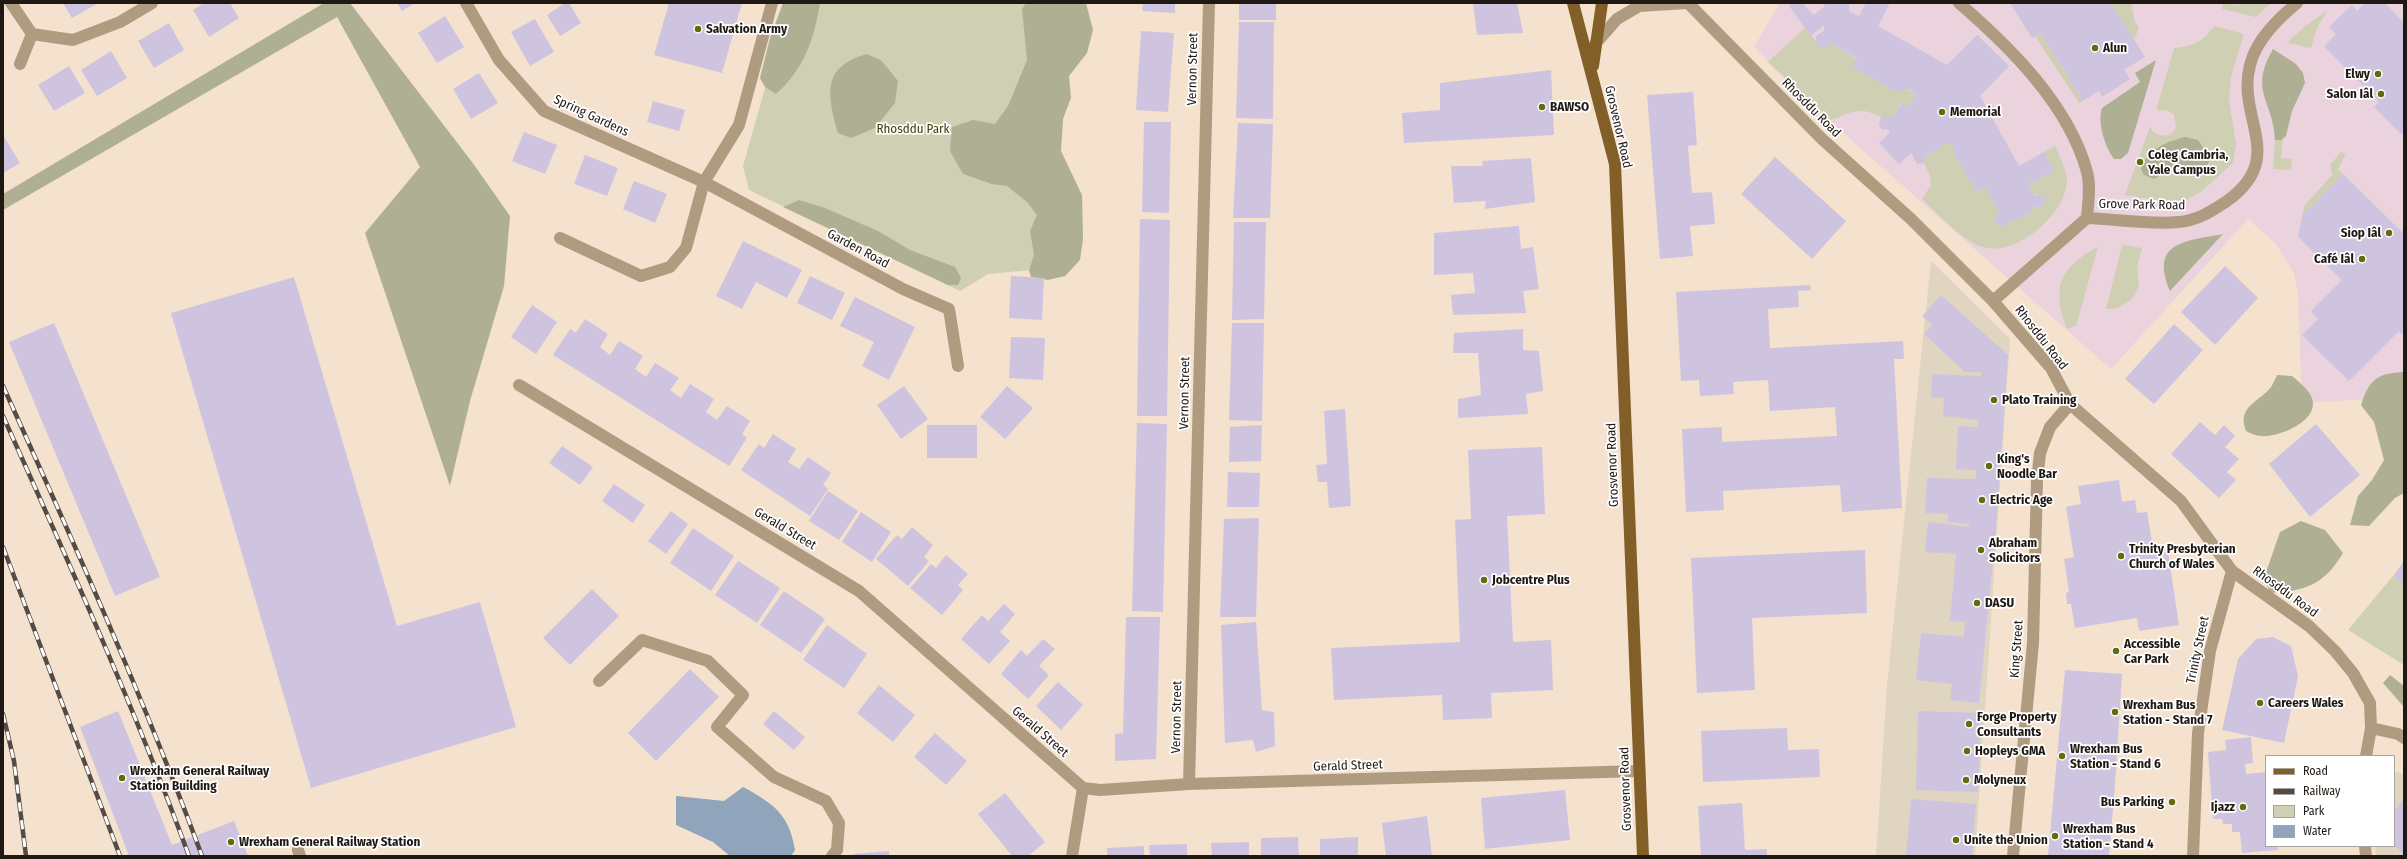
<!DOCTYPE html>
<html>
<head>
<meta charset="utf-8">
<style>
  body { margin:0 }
  #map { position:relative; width:2407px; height:859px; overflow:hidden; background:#f4e1ce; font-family:"Fira Sans Condensed",sans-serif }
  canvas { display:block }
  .frame { position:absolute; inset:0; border:4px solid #201913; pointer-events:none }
  .legend { position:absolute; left:2265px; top:755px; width:130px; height:92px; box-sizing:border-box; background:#fff; border:1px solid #a6a3a1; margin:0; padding:5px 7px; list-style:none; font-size:12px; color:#201913 }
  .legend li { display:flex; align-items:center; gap:8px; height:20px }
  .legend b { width:20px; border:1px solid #a6a3a1 }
</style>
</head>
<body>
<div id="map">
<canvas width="2407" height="859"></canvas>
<div class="frame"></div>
<ul class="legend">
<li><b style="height:5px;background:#815f26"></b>Road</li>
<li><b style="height:5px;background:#554b42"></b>Railway</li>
<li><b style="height:11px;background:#cecfb3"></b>Park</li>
<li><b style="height:11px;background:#90a4bb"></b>Water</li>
</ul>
</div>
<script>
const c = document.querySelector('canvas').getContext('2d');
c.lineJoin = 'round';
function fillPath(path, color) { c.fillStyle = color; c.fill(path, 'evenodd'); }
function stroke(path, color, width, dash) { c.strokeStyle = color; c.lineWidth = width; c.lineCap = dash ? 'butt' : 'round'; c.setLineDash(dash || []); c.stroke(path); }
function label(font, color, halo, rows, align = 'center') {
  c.font = font + ' "Fira Sans Condensed",sans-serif'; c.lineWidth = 3.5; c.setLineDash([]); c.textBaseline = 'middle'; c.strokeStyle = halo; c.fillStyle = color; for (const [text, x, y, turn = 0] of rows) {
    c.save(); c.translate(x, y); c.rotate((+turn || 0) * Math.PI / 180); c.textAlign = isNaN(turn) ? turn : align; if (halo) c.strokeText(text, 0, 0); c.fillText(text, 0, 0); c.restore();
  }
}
const commercial = new Path2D(`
  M 1931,261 L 2010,339 L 1975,856 L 1876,856 L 1887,685 Z
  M 2398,771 L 2404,776 L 2404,856 L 2376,856 L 2375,846 L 2394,846 L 2394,775 Z`);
const education = new Path2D(`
  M 1780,3 L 2404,3 L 2404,397 L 2302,403 L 2298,293 L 2294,273 L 2276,244 L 2248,219 L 2111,369 L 1826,118 L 1754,47 Z`);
const green = new Path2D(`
  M 789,3 L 1061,3 L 1053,268 L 988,274 L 960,291 L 749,190 L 743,166 Z
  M 2111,3 L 2131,3 L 2135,22 L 2139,28 L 2134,40 Z
  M 2223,3 L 2239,5 L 2240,3 L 2271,3 L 2256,17 L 2222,9 Z
  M 2327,11 L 2317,28 L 2311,48 L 2287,43 L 2304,27 Z
  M 2214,26 L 2244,34 L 2231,77 L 2229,100 L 2236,144 L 2233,163 L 2203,190 L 2187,200 L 2162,201 L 2125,195 L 2150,127 C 2156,138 2171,139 2176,127 L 2174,114 L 2166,110 L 2157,111 L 2157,107 L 2174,48 C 2191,47 2205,41 2214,26 Z
  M 1805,28 L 1821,47 L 1829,46 L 1831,43 L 1917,95 L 1907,107 L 1901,103 L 1891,118 C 1878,118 1874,112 1863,111 C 1851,110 1842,116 1831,120 L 1826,118 L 1768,62 Z
  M 2041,33 L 2083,101 L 2079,103 L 2035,36 Z
  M 2283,138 L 2281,158 L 2292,159 L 2291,170 L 2273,169 L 2275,140 Z
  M 1941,144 L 1953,144 L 1953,151 L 1976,192 L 1985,187 L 2000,213 L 1997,215 L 1995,222 L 1997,225 L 2004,227 L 2008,225 L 2010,219 C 2019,221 2030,216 2033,207 L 2043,206 L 2045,198 L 2036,194 L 2034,195 L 2028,185 L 2054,171 L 2044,152 L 2055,146 C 2060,157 2066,168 2067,180 C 2067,213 2019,254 1987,248 C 1966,245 1938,214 1922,199 L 1931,185 L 1930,175 L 1924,163 L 1926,155 L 1941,148 Z
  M 2341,152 L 2346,154 L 2338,169 L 2343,174 L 2302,216 L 2305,205 L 2332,175 L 2330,165 Z
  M 2122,245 L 2142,248 L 2137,267 L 2139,286 L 2131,300 L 2118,308 L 2106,309 Z
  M 2098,247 L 2076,326 L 2067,329 C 2051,289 2059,267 2098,247 Z
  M 2393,576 L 2404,585 L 2404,665 L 2348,630 Z`);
const forest = new Path2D(`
  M 324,3 L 350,3 L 472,162 L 510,216 L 504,286 L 470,401 L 450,486 L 365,233 L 420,167 L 337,17 L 3,210 L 3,194 Z
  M 783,3 L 820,3 C 814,40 804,69 776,94 L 765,87 L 760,78 L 770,38 Z
  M 1026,3 L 1086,3 L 1093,30 L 1087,53 L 1069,76 L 1071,98 L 1063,119 L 1061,151 L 1082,195 L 1083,239 L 1080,260 L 1065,276 L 1048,280 L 1031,277 L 1029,270 L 1034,255 L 1030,231 L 1037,215 L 1027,202 L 1007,186 L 992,184 L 963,174 L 950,151 L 952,127 L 973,120 L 995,124 L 1008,106 L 1027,60 L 1022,9 Z
  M 2273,49 L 2296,64 L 2303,73 L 2305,83 L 2292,111 L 2286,136 L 2281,140 L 2275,140 C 2274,101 2248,92 2273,49 Z
  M 867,54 L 882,61 L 898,81 L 895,103 L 875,128 L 851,138 L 838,133 C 828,96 820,67 867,54 Z
  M 2156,60 L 2128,153 L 2121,159 L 2114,159 C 2105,147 2097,122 2102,108 L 2140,82 L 2135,73 Z
  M 2185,137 L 2198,140 L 2210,157 C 2208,167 2205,171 2194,173 L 2182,165 L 2172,167 L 2154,179 L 2144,175 L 2141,169 C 2149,148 2164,143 2185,137 Z
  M 799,200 L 825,208 L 878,231 L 910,250 L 955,267 L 961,278 L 958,285 L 948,285 L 783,207 Z
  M 2223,234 L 2170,291 C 2149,241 2187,241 2223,234 Z
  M 2404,372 L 2404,493 L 2395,498 L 2369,526 L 2350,525 L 2358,496 L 2372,480 L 2384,460 L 2374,422 L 2361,405 C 2369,380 2377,373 2404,372 Z
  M 2277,375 L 2292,376 C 2298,381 2308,389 2311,396 C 2323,420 2278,438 2261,436 C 2256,436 2250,433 2246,431 C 2236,406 2261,401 2271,387 C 2273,384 2275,379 2277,375 Z
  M 2301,521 L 2325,530 L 2343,553 C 2324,585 2305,591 2270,593 L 2264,578 L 2280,532 Z
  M 2390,675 L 2404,686 L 2404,707 L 2383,683 Z`);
const water = new Path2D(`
  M 743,787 C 774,804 789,814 795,850 L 791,856 L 730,856 L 713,842 L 676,825 L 676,796 L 724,801 Z`);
const building = new Path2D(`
  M 63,3 L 98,3 L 72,18 Z
  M 204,3 L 230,3 L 239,18 L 209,37 L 193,10 Z
  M 397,3 L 415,3 L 402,11 Z
  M 565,3 L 569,3 L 581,23 L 560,36 L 547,15 Z
  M 669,3 L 742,3 L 722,73 L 654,55 Z
  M 1143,3 L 1175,3 L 1175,13 L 1142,11 Z
  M 1239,3 L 1276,3 L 1276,20 L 1239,20 Z
  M 1473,3 L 1517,3 L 1523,33 L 1477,35 Z
  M 1792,3 L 1802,3 L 1814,15 L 1825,6 L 1823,3 L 1849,3 L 1849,11 L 1859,16 L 1866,3 L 1890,3 L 1878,26 L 1947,65 L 1977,35 L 2009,66 L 1980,96 L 2019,166 L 2044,152 L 2054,171 L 2028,185 L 2034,195 L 2043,196 L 2045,198 L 2043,206 L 2033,207 L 2031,212 L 2020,219 L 2010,219 L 2008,225 L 2004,227 L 1997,225 L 1995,222 L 1997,214 L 2000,213 L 1985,187 L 1976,192 L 1953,151 L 1953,144 L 1941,144 L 1941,148 L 1926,155 L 1924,163 L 1917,164 L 1911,153 L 1899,164 L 1879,143 L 1890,133 L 1887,129 L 1882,130 L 1879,125 L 1880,118 L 1885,116 L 1891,118 L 1902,103 L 1907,107 L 1917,95 L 1909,89 L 1896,92 L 1852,66 L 1857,58 L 1831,43 L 1829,46 L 1821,48 L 1817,45 L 1816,36 L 1824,31 L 1824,25 L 1811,36 L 1789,6 Z
  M 2010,3 L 2111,3 L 2145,57 L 2124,70 L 2130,79 L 2102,97 L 2099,91 L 2083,101 L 2041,33 L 2032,38 Z
  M 2365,3 L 2385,3 L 2404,23 L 2404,131 L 2401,134 L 2374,107 L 2379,102 L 2324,46 L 2336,34 L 2329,27 L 2352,5 L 2357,11 Z
  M 445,16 L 464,47 L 437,63 L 418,33 Z
  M 535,19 L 554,52 L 530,66 L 511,32 Z
  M 1239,22 L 1274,22 L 1273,119 L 1236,118 Z
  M 169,23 L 184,50 L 154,68 L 138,41 Z
  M 1141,31 L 1174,33 L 1168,112 L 1136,110 Z
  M 111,51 L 127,78 L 97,96 L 81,70 Z
  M 69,66 L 85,93 L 54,111 L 38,85 Z
  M 1551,70 L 1554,135 L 1404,143 L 1402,113 L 1440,110 L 1440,83 Z
  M 479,73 L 498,103 L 471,119 L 453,89 Z
  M 1693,92 L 1697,145 L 1688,146 L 1692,193 L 1712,192 L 1715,224 L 1690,226 L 1693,256 L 1660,259 L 1647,95 Z
  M 653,101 L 685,110 L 679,131 L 647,122 Z
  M 1144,122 L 1171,122 L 1169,213 L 1142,212 Z
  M 1238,123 L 1273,124 L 1270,218 L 1233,218 Z
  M 524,132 L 557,145 L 545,174 L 512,161 Z
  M 3,135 L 20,163 L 3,173 Z
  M 585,155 L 618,168 L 607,196 L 574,184 Z
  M 1775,157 L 1846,221 L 1812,259 L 1741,194 Z
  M 1531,158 L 1535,202 L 1485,209 L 1486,201 L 1454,203 L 1451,166 L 1483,166 L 1482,161 Z
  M 2343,174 L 2404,234 L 2404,331 L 2401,334 L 2399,331 L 2349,381 L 2302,335 L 2318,319 L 2311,311 L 2342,280 L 2298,237 L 2302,216 Z
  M 634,181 L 667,194 L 655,223 L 623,209 Z
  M 1140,219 L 1170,220 L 1167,416 L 1137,416 Z
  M 1234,222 L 1266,222 L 1264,319 L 1232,320 Z
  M 1519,226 L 1521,249 L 1533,247 L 1539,289 L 1523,291 L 1526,313 L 1453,315 L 1451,295 L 1475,293 L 1473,273 L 1434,275 L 1434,233 Z
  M 743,241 L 802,270 L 787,298 L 756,282 L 742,309 L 716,296 Z
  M 2225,266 L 2258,298 L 2215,345 L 2181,312 Z
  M 810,276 L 845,293 L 832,320 L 797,303 Z
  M 1011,276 L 1044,278 L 1042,320 L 1009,318 Z
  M 294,277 L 397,626 L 480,602 L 516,727 L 311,788 L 171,313 Z
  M 1810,285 L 1811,290 L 1798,291 L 1799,307 L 1768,309 L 1770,348 L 1903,341 L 1904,359 L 1894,359 L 1902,508 L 1842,512 L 1840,485 L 1723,491 L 1724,510 L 1686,512 L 1682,429 L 1722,427 L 1722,442 L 1837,436 L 1835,407 L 1770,411 L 1768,380 L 1733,382 L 1734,394 L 1700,396 L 1699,380 L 1681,381 L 1676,292 Z
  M 1941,295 L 2008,355 L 1996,529 L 1979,703 L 1950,700 L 1952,684 L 1916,680 L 1921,633 L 1964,637 L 1965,622 L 1950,621 L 1956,554 L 1925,552 L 1928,522 L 1969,527 L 1969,524 L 1948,522 L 1948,514 L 1925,513 L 1927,478 L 1976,479 L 1976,470 L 1956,469 L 1958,426 L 1978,427 L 1978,420 L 1943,416 L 1944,398 L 1931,397 L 1932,374 L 1981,376 L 1981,372 L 1965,372 L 1924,334 L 1932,325 L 1922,316 Z
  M 855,297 L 915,327 L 889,380 L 862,366 L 874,342 L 840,326 Z
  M 532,305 L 557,322 L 536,354 L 511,337 Z
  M 585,319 L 608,334 L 600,347 L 610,355 L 619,341 L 643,356 L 635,369 L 646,377 L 655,363 L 679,378 L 670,390 L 681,398 L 690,384 L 714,399 L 706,412 L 717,420 L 727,406 L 750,421 L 742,434 L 747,438 L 729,466 L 553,355 L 570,329 L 576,333 Z
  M 54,323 L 160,577 L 115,596 L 9,342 Z
  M 1232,323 L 1264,323 L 1262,421 L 1229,420 Z
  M 2174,324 L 2203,350 L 2154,404 L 2125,379 Z
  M 1523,329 L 1523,350 L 1539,351 L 1543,391 L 1526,394 L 1528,414 L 1458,418 L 1458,399 L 1481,395 L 1478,353 L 1453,353 L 1454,333 Z
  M 1011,337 L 1045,338 L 1043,380 L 1009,378 Z
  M 904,386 L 928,419 L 901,439 L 877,405 Z
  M 1007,386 L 1033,408 L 1005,439 L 980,417 Z
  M 1345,409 L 1351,506 L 1329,508 L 1327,482 L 1318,482 L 1316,465 L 1327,464 L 1324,411 Z
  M 2200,422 L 2215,435 L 2224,425 L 2235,436 L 2225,447 L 2239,459 L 2227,472 L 2236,480 L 2219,498 L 2171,454 Z
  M 1137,423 L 1167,424 L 1163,612 L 1132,611 Z
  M 2316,424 L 2360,475 L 2310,517 L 2269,464 Z
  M 927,425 L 977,425 L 977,458 L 927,458 Z
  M 1262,425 L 1261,461 L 1229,462 L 1230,427 Z
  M 773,434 L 796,449 L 788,462 L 799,469 L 808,457 L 831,473 L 823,485 L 828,489 L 810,516 L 741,470 L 759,444 L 764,448 Z
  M 562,446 L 593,467 L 580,485 L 549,463 Z
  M 1542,447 L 1545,514 L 1507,516 L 1513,642 L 1551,640 L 1553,690 L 1491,693 L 1492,718 L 1443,720 L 1442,695 L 1334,700 L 1331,648 L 1460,642 L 1455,520 L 1471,519 L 1468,450 Z
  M 1228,472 L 1260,473 L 1259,507 L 1227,507 Z
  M 2119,480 L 2122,502 L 2135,500 L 2137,513 L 2147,512 L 2154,554 L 2168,552 L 2179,625 L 2139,631 L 2137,618 L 2075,628 L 2071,604 L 2067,604 L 2066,593 L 2069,592 L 2064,559 L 2074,557 L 2066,507 L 2081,504 L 2078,486 Z
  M 614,484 L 645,505 L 633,523 L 602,501 Z
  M 828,491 L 858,511 L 839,540 L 809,521 Z
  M 671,511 L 688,524 L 666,554 L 648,541 Z
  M 861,512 L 891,532 L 872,562 L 842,542 Z
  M 1259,518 L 1256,617 L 1220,617 L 1224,519 Z
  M 912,527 L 933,545 L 924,557 L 929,561 L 908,586 L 876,559 L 897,535 L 902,539 Z
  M 693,528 L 734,556 L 711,591 L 670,563 Z
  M 1865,550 L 1867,613 L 1752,618 L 1755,690 L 1697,693 L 1691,558 Z
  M 946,555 L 968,574 L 958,585 L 963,590 L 942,615 L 910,588 L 931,564 L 936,568 Z
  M 738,561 L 780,588 L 757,623 L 715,595 Z
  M 2404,561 L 2404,585 L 2393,576 Z
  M 592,589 L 619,616 L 570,665 L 543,638 Z
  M 784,591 L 825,619 L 801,653 L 760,625 Z
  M 1004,604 L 1015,614 L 1000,632 L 1010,641 L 989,664 L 961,639 L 982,615 L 988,621 Z
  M 1126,617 L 1160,617 L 1156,759 L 1115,761 L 1115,734 L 1123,733 Z
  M 1256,622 L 1262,710 L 1274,712 L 1275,746 L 1256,752 L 1253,740 L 1225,743 L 1221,625 Z
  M 827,625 L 867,654 L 844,688 L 803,660 Z
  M 2273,637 L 2291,646 L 2298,676 L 2284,743 L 2222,730 L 2238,659 L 2256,639 Z
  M 1043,639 L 1055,649 L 1039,666 L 1049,675 L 1028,699 L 1001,674 L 1021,650 L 1027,656 Z
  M 690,669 L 719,697 L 656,761 L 628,733 Z
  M 2065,670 L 2122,674 L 2115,785 L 2109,856 L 2048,856 Z
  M 1058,682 L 1083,705 L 1061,730 L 1036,706 Z
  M 879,685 L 915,715 L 893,742 L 857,713 Z
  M 118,711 L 172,845 L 234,821 L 248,856 L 129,856 L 80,727 Z
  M 774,711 L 805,737 L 794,750 L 763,724 Z
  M 1918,711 L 1981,713 L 1978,792 L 1916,790 Z
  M 1787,728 L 1788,750 L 1819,749 L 1820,777 L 1703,782 L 1701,731 Z
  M 935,733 L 967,761 L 946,785 L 914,757 Z
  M 2251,737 L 2253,763 L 2245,764 L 2246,774 L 2266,772 L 2266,846 L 2277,846 L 2278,850 L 2242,853 L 2240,832 L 2232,832 L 2232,824 L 2223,824 L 2222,819 L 2213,819 L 2208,752 L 2226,750 L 2225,740 Z
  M 1565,790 L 1570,840 L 1485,849 L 1481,798 Z
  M 1005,793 L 1045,842 L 1028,856 L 1012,856 L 978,814 Z
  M 1911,799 L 1976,804 L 1972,856 L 1906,856 Z
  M 2404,799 L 2404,855 L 2394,846 L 2394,811 Z
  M 1742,803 L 1745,850 L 1767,849 L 1767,856 L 1701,856 L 1698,806 Z
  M 1427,816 L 1432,856 L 1386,856 L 1382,823 Z
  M 1298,837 L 1299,856 L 1261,856 L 1261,838 Z
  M 1358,837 L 1358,856 L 1320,856 L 1320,839 Z
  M 1249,842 L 1249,856 L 1212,856 L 1211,843 Z
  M 1187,844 L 1187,856 L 1150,856 L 1149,845 Z
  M 1144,846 L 1144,856 L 1107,856 L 1107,848 Z
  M 889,851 L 889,856 L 853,856 L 853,854 Z`);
const minor = new Path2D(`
  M 11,3 L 32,34 L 73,40 L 120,22 L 152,3
  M 466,3 L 499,60 L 544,111 L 704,182 L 739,125 L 772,3
  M 1688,3 L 1822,139 L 1911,219 L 1993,301 L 2051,368 L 2070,404 L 2181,501 L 2232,571 L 2309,626 L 2335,651 L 2353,673 L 2370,703 L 2371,728 L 2366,756
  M 1959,3 C 2010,47 2069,105 2087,172 C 2091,186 2088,203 2087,218
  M 1595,44 L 1617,19 L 1639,6 L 1687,3
  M 20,64 L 32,34
  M 560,238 L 641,276 L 670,267 L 686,248 L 704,182 L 903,289 L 949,309 L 958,366
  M 1993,301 L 2087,218 C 2115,219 2151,225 2178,222 C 2197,221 2212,211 2227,201 C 2288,157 2236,119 2250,65 C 2256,40 2278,19 2297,3
  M 519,385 L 859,591 L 1083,788 L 1100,790 L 1189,784 L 1639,771
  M 599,681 L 642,640 L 708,661 L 743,695 L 717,727 L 774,777 L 826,801 L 839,823 L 837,850 L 832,856
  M 2371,728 L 2398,734 L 2404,738
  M 1189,784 L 1209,3
  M 2365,846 L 2366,856
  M 298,850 L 300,856
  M 1072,856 L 1083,788
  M 2013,856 L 2033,643 L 2037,481 L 2040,453 L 2050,427 L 2070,404
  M 2193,856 L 2198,733 L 2210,651 L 2232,571`);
const primary = new Path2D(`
  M 1573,3 L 1615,164 L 1643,856
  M 1593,66 L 1602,3`);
const rail = new Path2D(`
  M 3,386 C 73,541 143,696 202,856
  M 3,416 C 68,561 134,706 189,856
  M 3,547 L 120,856
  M 3,714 L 14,761 L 26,856`);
const markers = [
  [698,29,4,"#646b0e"],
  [2095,48,4,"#646b0e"],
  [2378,74,4,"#646b0e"],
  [2381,94,4,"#646b0e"],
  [1542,107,4,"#646b0e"],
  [1942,112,4,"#646b0e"],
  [2140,162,4,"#646b0e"],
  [2389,233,4,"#646b0e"],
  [2362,259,4,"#646b0e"],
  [1994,400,4,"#646b0e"],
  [1989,466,4,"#646b0e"],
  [1982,500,4,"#646b0e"],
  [1981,550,4,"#646b0e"],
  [2121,556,4,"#646b0e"],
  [1484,580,4,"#646b0e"],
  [1977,603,4,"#646b0e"],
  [2116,651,4,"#646b0e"],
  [2260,703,4,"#646b0e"],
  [2115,712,4,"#646b0e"],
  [1969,724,4,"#646b0e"],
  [1967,751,4,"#646b0e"],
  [2062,756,4,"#646b0e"],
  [122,778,4,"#646b0e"],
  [1966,780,4,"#646b0e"],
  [2172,802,4,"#646b0e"],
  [2243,807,4,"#646b0e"],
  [2055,836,4,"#646b0e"],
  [1956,840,4,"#646b0e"],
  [231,842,4,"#646b0e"]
];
const poiNames = [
  ["Salvation Army",706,29],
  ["Alun",2103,48],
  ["Elwy",2370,74,"right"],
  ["Salon Iâl",2373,94,"right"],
  ["BAWSO",1550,107],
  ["Memorial",1950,112],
  ["Coleg Cambria,",2148,155],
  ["Yale Campus",2148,170],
  ["Siop Iâl",2381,233,"right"],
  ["Café Iâl",2354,259,"right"],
  ["Plato Training",2002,400],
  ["King's",1997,459],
  ["Noodle Bar",1997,474],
  ["Electric Age",1990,500],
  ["Abraham",1989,543],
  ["Solicitors",1989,558],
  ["Trinity Presbyterian",2129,549],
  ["Church of Wales",2129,564],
  ["Jobcentre Plus",1492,580],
  ["DASU",1985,603],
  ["Accessible",2124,644],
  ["Car Park",2124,659],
  ["Careers Wales",2268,703],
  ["Wrexham Bus",2123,705],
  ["Station - Stand 7",2123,720],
  ["Forge Property",1977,717],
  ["Consultants",1977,732],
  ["Wrexham Bus",2070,749],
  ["Station - Stand 6",2070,764],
  ["Hopleys GMA",1975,751],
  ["Wrexham General Railway",130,771],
  ["Station Building",130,786],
  ["Molyneux",1974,780],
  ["Bus Parking",2164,802,"right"],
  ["Ijazz",2235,807,"right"],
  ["Wrexham Bus",2063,829],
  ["Station - Stand 4",2063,844],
  ["Unite the Union",1964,840],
  ["Wrexham General Railway Station",239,842]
];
const streetNames = [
  ["Vernon Street",1193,69,-89],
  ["Rhosddu Road",1811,108,45],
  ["Spring Gardens",591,116,25],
  ["Grosvenor Road",1618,127,77],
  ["Grove Park Road",2142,205,1],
  ["Garden Road",858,249,28],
  ["Rhosddu Road",2041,338,52],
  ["Vernon Street",1185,393,-89],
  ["Grosvenor Road",1613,465,-92],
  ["Gerald Street",785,529,31],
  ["Rhosddu Road",2285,592,36],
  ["King Street",2017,649,-86],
  ["Trinity Street",2198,650,-78],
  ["Vernon Street",1177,717,-89],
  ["Gerald Street",1040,732,41],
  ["Gerald Street",1348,766,-2],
  ["Grosvenor Road",1626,789,-92]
];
const parkNames = [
  ["Rhosddu Park",913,129]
];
fillPath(commercial, '#e0d5c1');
fillPath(education, '#ebd3de');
fillPath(green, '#cecfb3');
fillPath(forest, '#afb093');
fillPath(water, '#90a4bb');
fillPath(building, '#cec4e0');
stroke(minor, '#af9c80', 12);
stroke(primary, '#815f26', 12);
stroke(rail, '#554b42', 4.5);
stroke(rail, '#fff', 3, [9]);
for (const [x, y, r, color] of markers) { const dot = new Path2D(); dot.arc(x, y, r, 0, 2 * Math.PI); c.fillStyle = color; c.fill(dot); stroke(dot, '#fff', 1.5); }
label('bold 13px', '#201913', '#fff', poiNames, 'left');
label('13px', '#201913', '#fff', streetNames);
label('13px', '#40410c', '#fff', parkNames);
</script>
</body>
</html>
